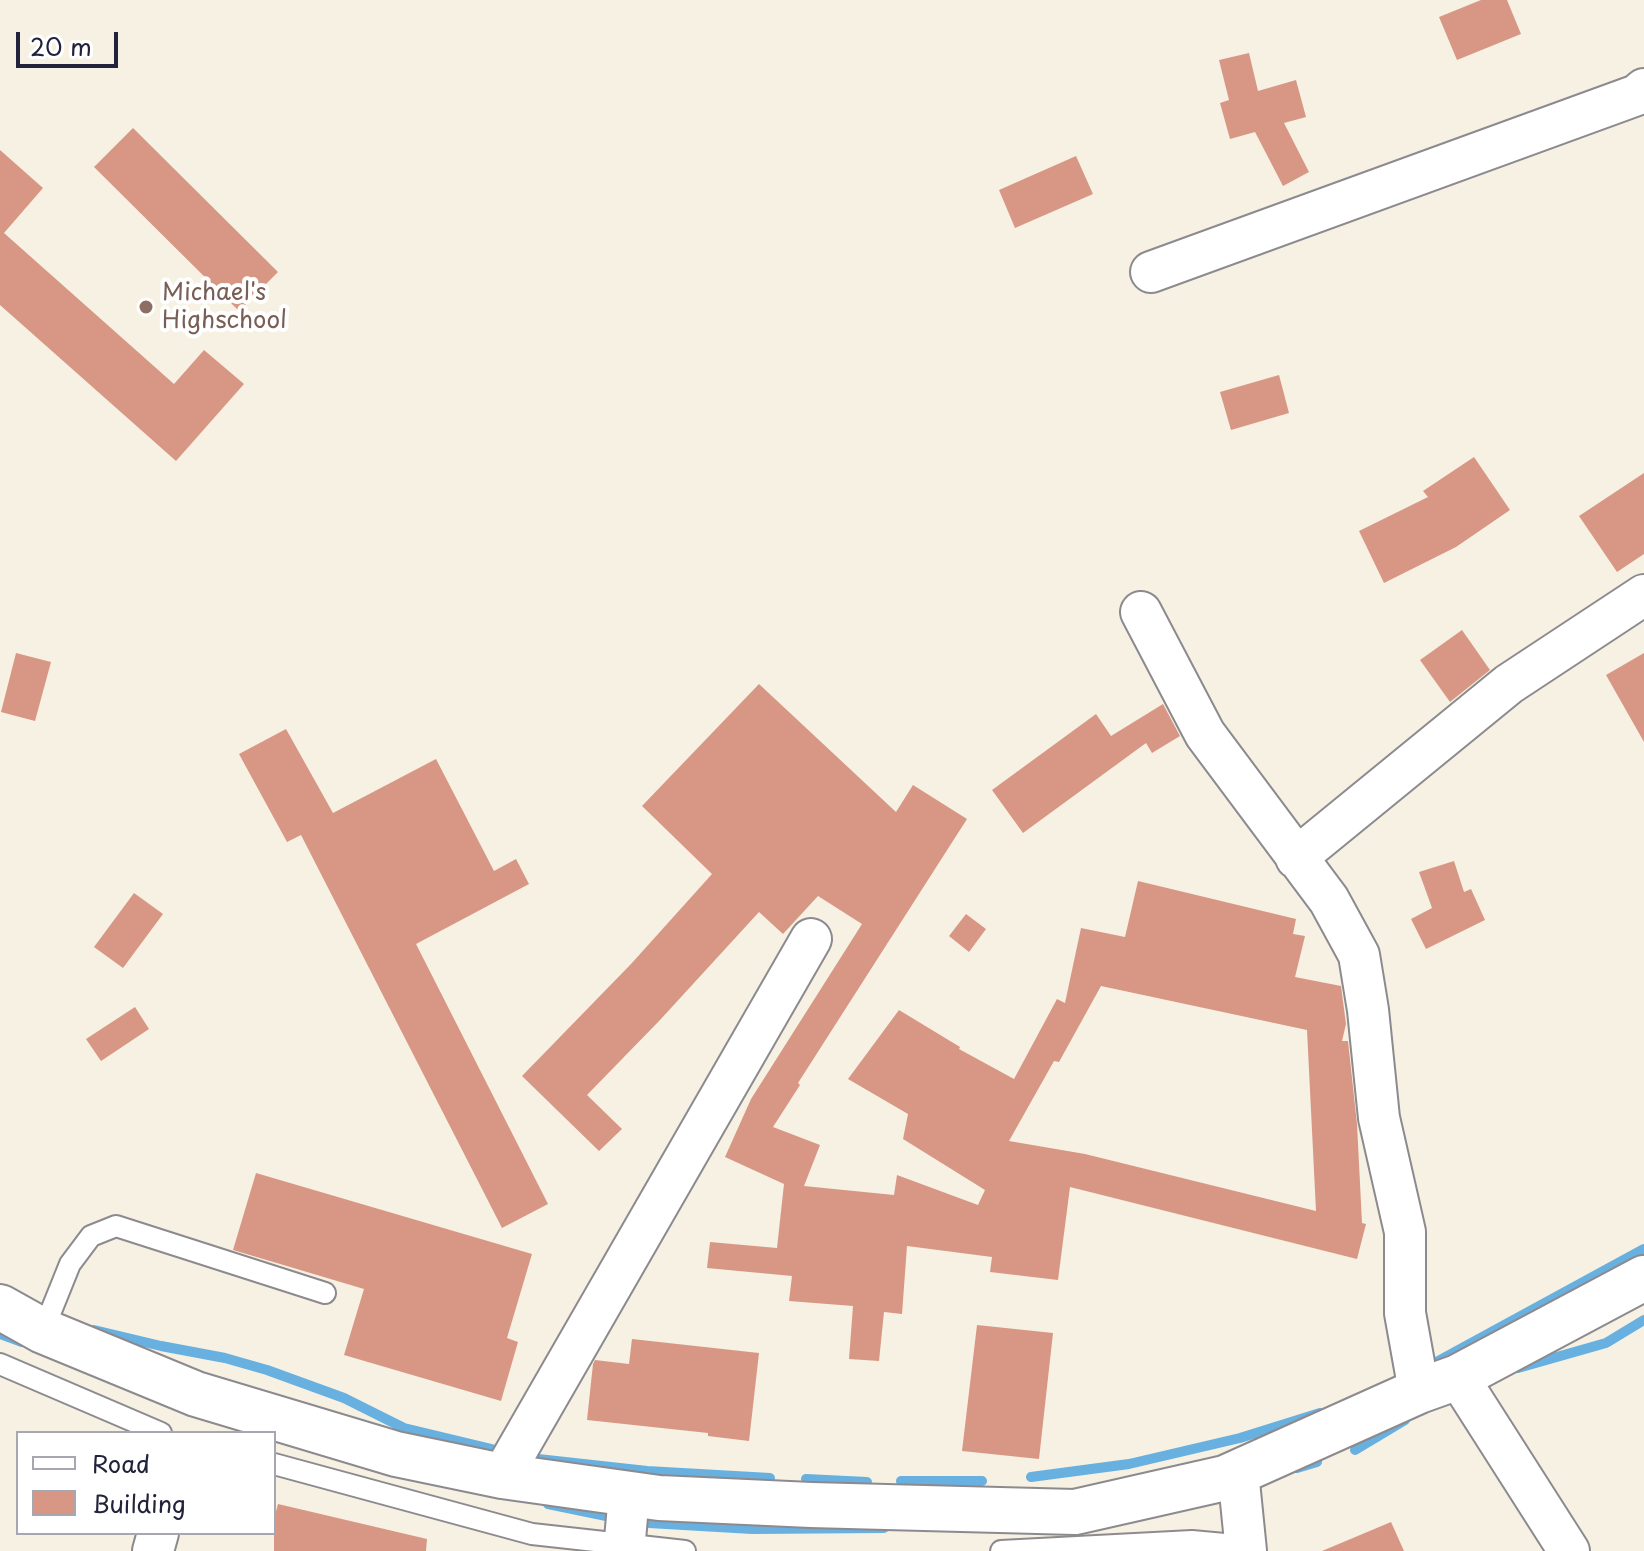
<!DOCTYPE html>
<html>
<head>
<meta charset="utf-8">
<style>
  body { margin:0 }
  #map { position:relative; width:1644px; height:1551px; overflow:hidden; background:#f6f1e2; font-family:"Playpen Sans",sans-serif }
  canvas { display:block }
  .legend { position:absolute; left:16px; top:1431px; width:260px; height:104px; box-sizing:border-box; background:#fff; border:2px solid #a7a7b1; margin:0; padding:10px 14px; list-style:none; font-size:24px; color:#22223b }
  .legend li { display:flex; align-items:center; gap:16px; height:40px }
  .legend b { width:40px; border:2px solid #a7a7b1 }
  .scale { position:absolute; left:16px; top:32px; width:102px; height:36px; box-sizing:border-box; border:4px solid #22223b; border-top:0; padding-left:10px; font-size:24px; line-height:28px; white-space:nowrap; color:#22223b; -webkit-text-stroke:6px #fff; paint-order:stroke }
</style>
</head>
<body>
<div id="map">
<canvas width="1644" height="1551"></canvas>
<ul class="legend">
<li><b style="height:10px;background:#fff"></b>Road</li>
<li><b style="height:22px;background:#d89784"></b>Building</li>
</ul>
<div class="scale">20 m</div>
</div>
<script>
const c = document.querySelector('canvas').getContext('2d');
c.lineJoin = 'round';
function stroke(path, color, width, dash) { c.strokeStyle = color; c.lineWidth = width; c.lineCap = dash ? 'butt' : 'round'; c.setLineDash(dash || []); c.stroke(path); }
function fillPath(path, color) { c.fillStyle = color; c.fill(path, 'evenodd'); }
function label(font, color, halo, rows, align = 'center') {
  c.font = font + ' "Playpen Sans",sans-serif'; c.lineWidth = 8; c.setLineDash([]); c.textBaseline = 'middle'; c.strokeStyle = halo; c.fillStyle = color; for (const [text, x, y, turn = 0] of rows) {
    c.save(); c.translate(x, y); c.rotate((+turn || 0) * Math.PI / 180); c.textAlign = isNaN(turn) ? turn : align; if (halo) c.strokeText(text, 0, 0); c.fillText(text, 0, 0); c.restore();
  }
}
const stream = new Path2D(`
  M 94,1330 L 161,1346 L 225,1358 L 267,1370 L 344,1398 L 404,1428 L 500,1451
  M 0,1334 L 22,1342
  M 1433,1364 L 1644,1249
  M 1518,1368 L 1606,1343 L 1644,1320
  M 1355,1450 L 1405,1420
  M 538,1459 L 647,1471 L 770,1478
  M 1297,1468 L 1317,1462
  M 1031,1477 L 1129,1464 L 1240,1438 L 1320,1413
  M 806,1479 L 867,1482
  M 901,1481 L 982,1481
  M 548,1504 L 616,1518
  M 649,1523 L 752,1529 L 884,1528`);
const building = new Path2D(`
  M 1481,0 L 1507,0 L 1521,34 L 1457,60 L 1439,17 Z
  M 1249,53 L 1258,91 L 1296,80 L 1306,117 L 1284,123 L 1309,172 L 1283,186 L 1255,132 L 1230,139 L 1220,103 L 1229,100 L 1219,60 Z
  M 133,128 L 278,272 L 239,311 L 94,167 Z
  M 0,150 L 43,188 L 4,233 L 174,384 L 204,350 L 244,384 L 176,461 L 0,305 Z
  M 1076,156 L 1093,194 L 1015,228 L 999,190 Z
  M 1279,375 L 1289,413 L 1231,430 L 1220,392 Z
  M 1474,457 L 1510,510 L 1456,547 L 1384,583 L 1359,531 L 1428,497 L 1423,491 Z
  M 1644,473 L 1644,554 L 1617,572 L 1579,516 Z
  M 1462,630 L 1490,670 L 1450,702 L 1420,660 Z
  M 16,653 L 51,662 L 35,721 L 1,712 Z
  M 1644,653 L 1644,742 L 1606,675 Z
  M 759,684 L 896,812 L 913,785 L 967,819 L 798,1083 L 800,1085 L 773,1127 L 820,1145 L 804,1186 L 894,1195 L 897,1175 L 978,1205 L 985,1190 L 903,1139 L 908,1114 L 848,1079 L 899,1010 L 960,1047 L 959,1049 L 1014,1079 L 1057,999 L 1065,1003 L 1081,928 L 1125,937 L 1138,881 L 1296,919 L 1293,934 L 1305,936 L 1295,977 L 1341,986 L 1346,1024 L 1342,1041 L 1348,1041 L 1357,1124 L 1362,1223 L 1366,1224 L 1357,1259 L 1070,1187 L 1058,1280 L 990,1272 L 992,1257 L 907,1246 L 902,1314 L 884,1312 L 879,1361 L 849,1359 L 853,1306 L 789,1301 L 792,1276 L 707,1268 L 710,1242 L 777,1248 L 784,1184 L 725,1157 L 751,1099 L 862,924 L 818,896 L 783,934 L 759,912 L 660,1020 L 587,1095 L 622,1129 L 599,1151 L 522,1076 L 631,964 L 712,874 L 642,806 ZM 1101,986 L 1307,1030 L 1316,1211 L 1085,1154 L 1009,1141 L 1054,1061 L 1059,1062 Z
  M 1163,704 L 1180,736 L 1152,753 L 1146,743 L 1023,833 L 992,790 L 1096,714 L 1111,736 Z
  M 286,729 L 333,813 L 436,759 L 494,871 L 516,859 L 529,884 L 416,944 L 548,1204 L 502,1228 L 301,835 L 287,842 L 239,754 Z
  M 1454,861 L 1464,892 L 1471,889 L 1485,920 L 1426,949 L 1411,919 L 1432,908 L 1419,872 Z
  M 134,893 L 163,914 L 123,968 L 94,947 Z
  M 966,914 L 986,929 L 969,952 L 949,936 Z
  M 135,1007 L 149,1029 L 101,1061 L 86,1039 Z
  M 256,1173 L 532,1254 L 507,1338 L 518,1342 L 501,1401 L 344,1355 L 364,1289 L 233,1250 Z
  M 977,1325 L 1053,1333 L 1039,1459 L 962,1451 Z
  M 632,1339 L 759,1353 L 749,1441 L 708,1436 L 708,1433 L 587,1420 L 593,1364 L 595,1360 L 629,1364 Z
  M 278,1504 L 427,1539 L 426,1551 L 274,1551 L 274,1519 Z
  M 1391,1522 L 1404,1551 L 1322,1551 Z`);
const service = new Path2D(`
  M 43,1331 L 70,1264 L 91,1236 L 116,1226 L 325,1293
  M 0,1364 L 161,1433
  M 274,1464 L 532,1534 L 685,1551
  M 1001,1551 L 1192,1541 L 1246,1546`);
const minor = new Path2D(`
  M 1151,272 L 1637,95 L 1644,89
  M 1141,612 L 1205,734 L 1329,900 L 1359,955 L 1368,1010 L 1379,1118 L 1405,1232 L 1405,1313 L 1419,1391
  M 1296,858 L 1509,684 L 1644,595
  M 1458,1377 L 1569,1551
  M 1238,1472 L 1246,1551
  M 502,1476 L 811,939
  M 153,1551 L 158,1533
  M 624,1551 L 629,1494`);
const tertiary = new Path2D(`
  M 0,1307 L 43,1331 L 196,1394 L 396,1454 L 502,1476 L 659,1498 L 811,1505 L 1075,1512 L 1225,1478 L 1419,1391 L 1458,1377 L 1644,1278`);
const markers = [
  [146,307,8,"#8d6e63"]
];
const educationNames = [
  ["Michael's",162,293],
  ["Highschool",162,321]
];
stroke(stream, '#68b0df', 10);
fillPath(building, '#d89784');
stroke(service, '#8c8a8e', 24);
stroke(minor, '#8c8a8e', 44);
stroke(tertiary, '#8c8a8e', 48);
stroke(service, '#fff', 20);
stroke(minor, '#fff', 40);
stroke(tertiary, '#fff', 44);
for (const [x, y, r, color] of markers) { const dot = new Path2D(); dot.arc(x, y, r, 0, 2 * Math.PI); c.fillStyle = color; c.fill(dot); stroke(dot, '#fff', 3); }
label('24px', '#785e54', '#fff', educationNames, 'left');
</script>
</body>
</html>
